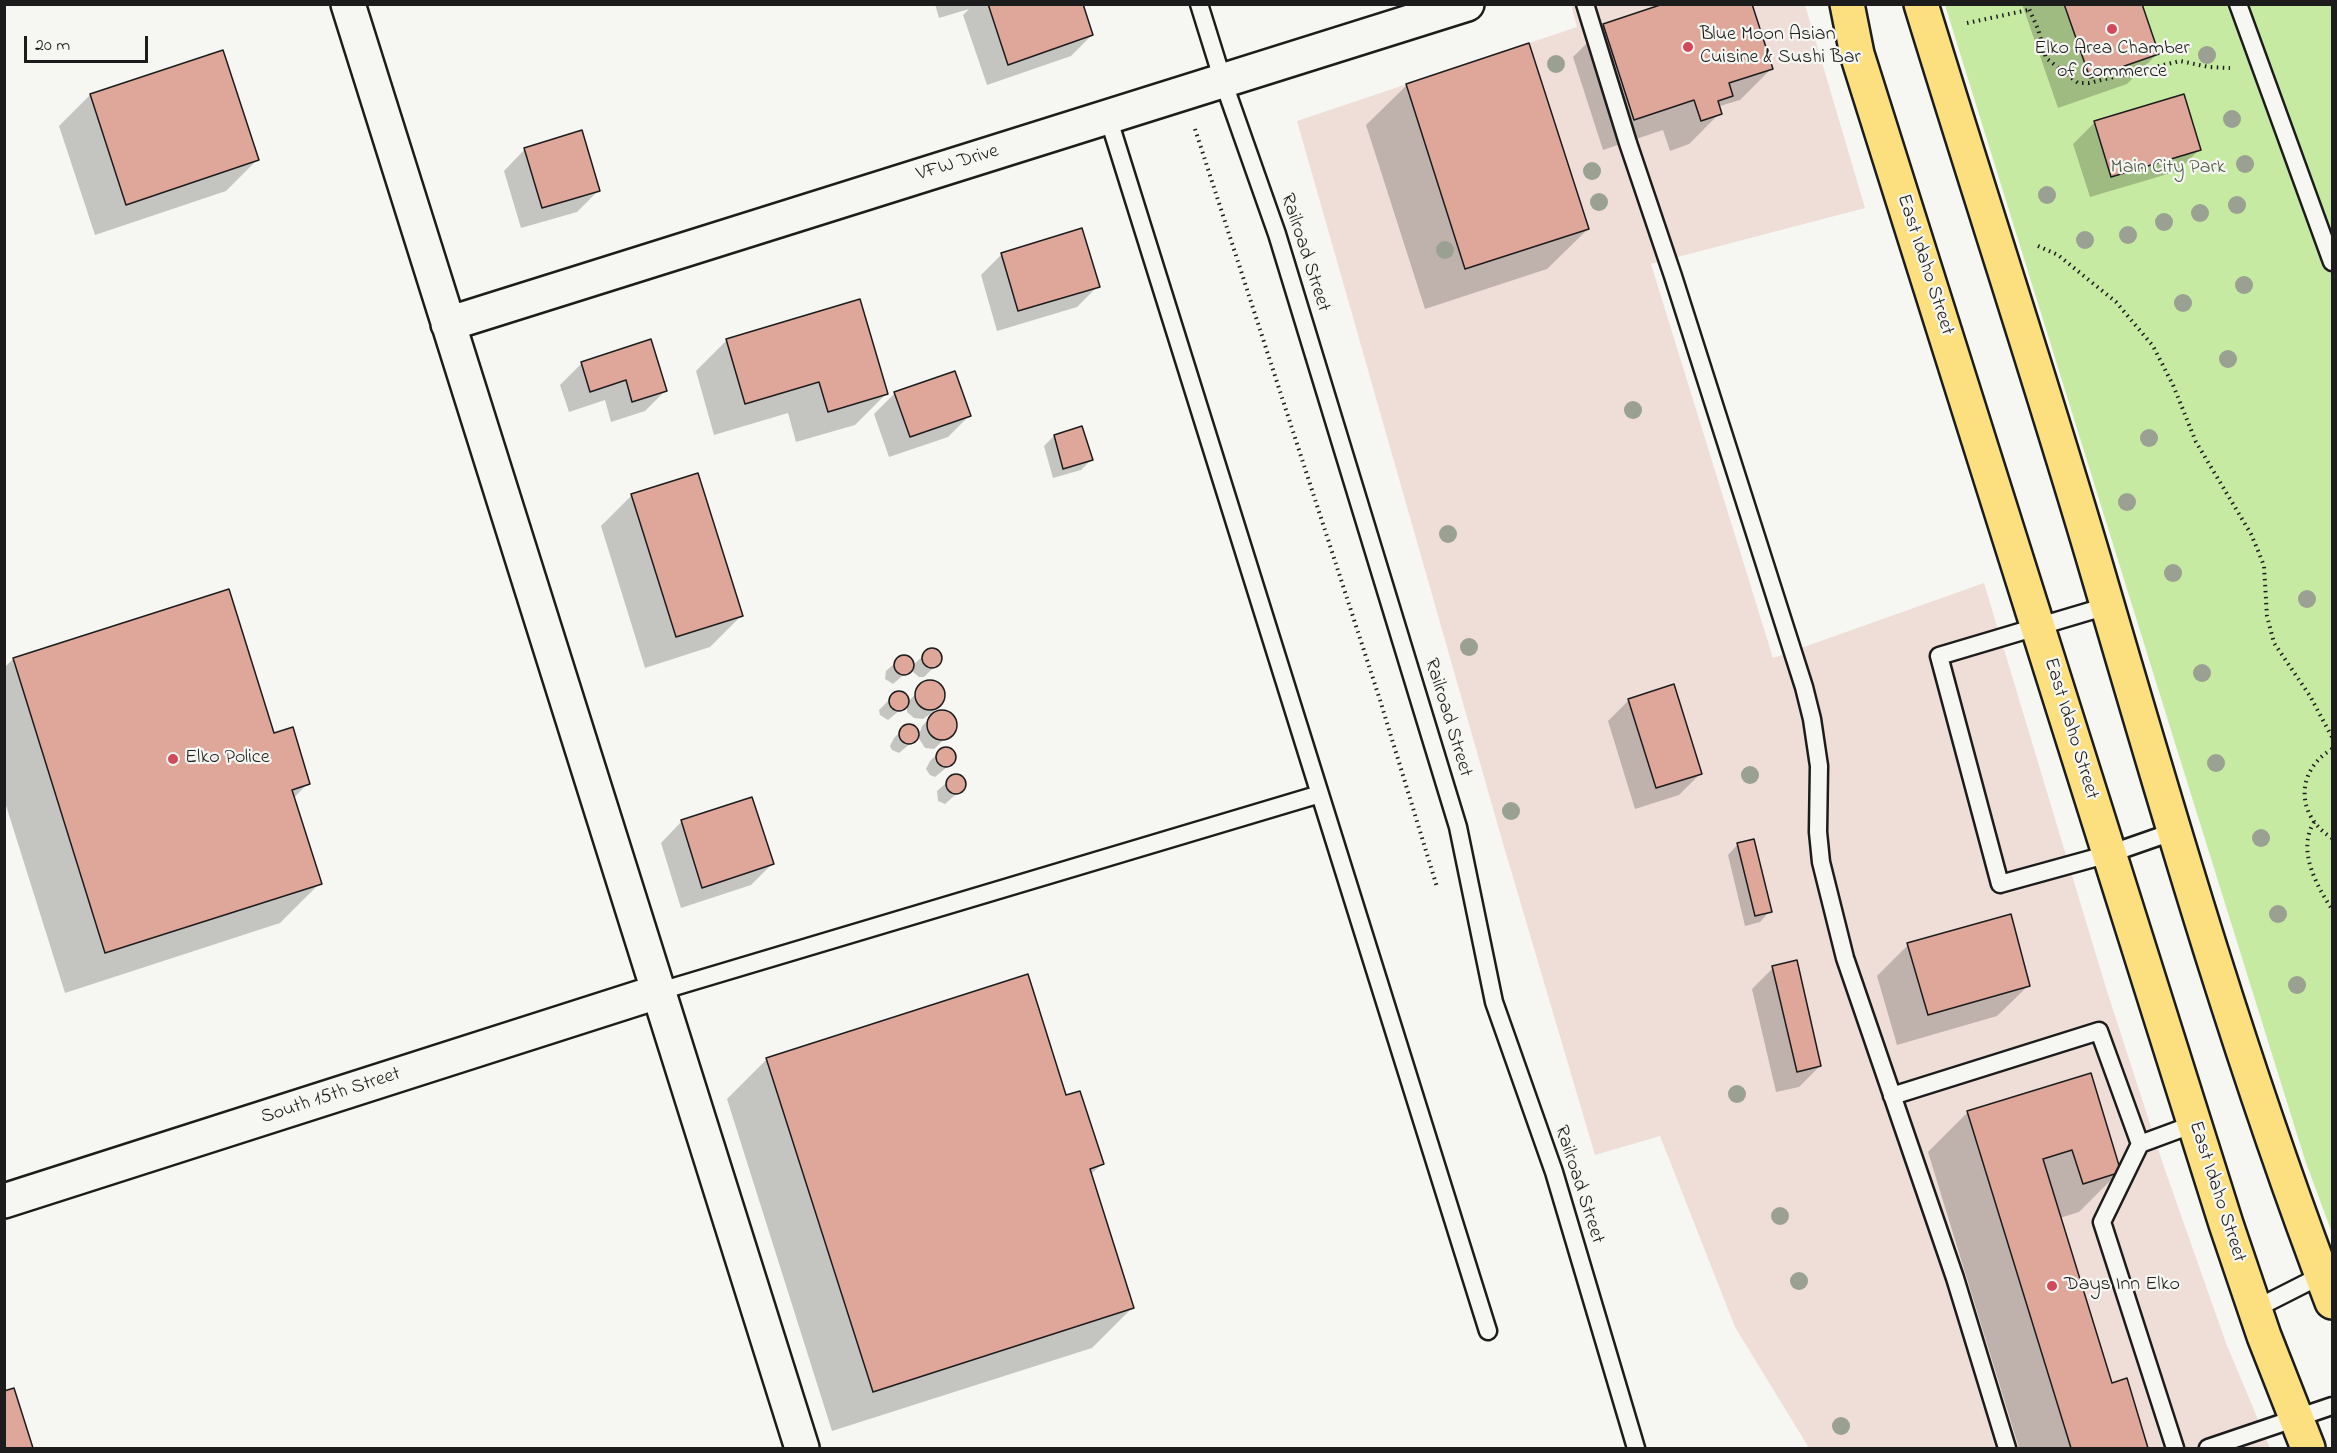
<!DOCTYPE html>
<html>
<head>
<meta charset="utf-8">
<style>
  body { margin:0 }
  #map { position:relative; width:2337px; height:1453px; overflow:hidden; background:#f6f6f2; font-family:"Indie Flower",sans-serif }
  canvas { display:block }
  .frame { position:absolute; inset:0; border:6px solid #1c1c1c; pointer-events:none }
  .scale { position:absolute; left:24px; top:36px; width:124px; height:27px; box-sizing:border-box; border:3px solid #1c1c1c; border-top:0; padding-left:8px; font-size:18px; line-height:21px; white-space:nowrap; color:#1c1c1c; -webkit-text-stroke:4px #f6f6f2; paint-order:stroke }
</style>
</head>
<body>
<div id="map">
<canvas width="2337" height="1453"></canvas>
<div class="frame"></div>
<div class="scale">20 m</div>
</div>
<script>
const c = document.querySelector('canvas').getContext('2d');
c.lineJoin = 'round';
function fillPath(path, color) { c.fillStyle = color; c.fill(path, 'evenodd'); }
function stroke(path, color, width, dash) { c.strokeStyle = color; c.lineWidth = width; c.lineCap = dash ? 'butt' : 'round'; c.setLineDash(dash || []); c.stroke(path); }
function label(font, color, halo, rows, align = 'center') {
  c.font = font + ' "Indie Flower",sans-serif'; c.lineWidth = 4.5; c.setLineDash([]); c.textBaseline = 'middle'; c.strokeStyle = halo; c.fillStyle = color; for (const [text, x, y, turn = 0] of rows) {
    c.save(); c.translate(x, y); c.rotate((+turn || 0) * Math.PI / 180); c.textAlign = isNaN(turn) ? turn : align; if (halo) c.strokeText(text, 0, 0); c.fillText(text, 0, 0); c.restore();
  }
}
const built = new Path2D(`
  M 1571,5 L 1805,5 L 1865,208 L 1651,264 L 1773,658 L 1984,583 L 2106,988 L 2164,1167 L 2226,1343 L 2270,1448 L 1809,1448 L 1735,1327 L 1660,1136 L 1595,1155 L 1502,840 L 1297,121 L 1577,27 Z`);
const green = new Path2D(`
  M 1945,5 L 2332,5 L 2332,1233 L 2305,1160 Z`);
const shadow = new Path2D(`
  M 935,4 L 1082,4 L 1092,35 L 1071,56 L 987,85 L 963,15 L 969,9 L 939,18 Z
  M 2022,4 L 2141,4 L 2158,53 L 2127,84 L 2058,108 Z
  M 1604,26 L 1771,69 L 1740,100 L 1720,106 L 1720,113 L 1689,144 L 1670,151 L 1663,130 L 1603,150 L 1573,57 Z
  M 1407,85 L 1588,229 L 1547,269 L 1425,309 L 1366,125 Z
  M 90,95 L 257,160 L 226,191 L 95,235 L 59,126 Z
  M 2183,96 L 2199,150 L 2178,171 L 2090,197 L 2073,144 L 2094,123 Z
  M 525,149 L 598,191 L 577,212 L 521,228 L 504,171 Z
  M 1002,254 L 1098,286 L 1077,307 L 997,331 L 981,275 Z
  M 727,340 L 886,394 L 855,425 L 796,442 L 788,413 L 714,435 L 696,371 Z
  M 650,341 L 666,390 L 645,411 L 611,422 L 605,400 L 569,412 L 560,385 L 581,364 Z
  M 895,393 L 969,416 L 948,437 L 889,457 L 874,414 Z
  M 1054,436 L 1091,460 L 1081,470 L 1053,478 L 1044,446 Z
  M 632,495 L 741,616 L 710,647 L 645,668 L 601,526 Z
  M 228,591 L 273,735 L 308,783 L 293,799 L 320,883 L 280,923 L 65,993 L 4,799 L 4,668 L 13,659 Z
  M 930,650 L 939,654 L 939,662 L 924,677 L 919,677 L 913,672 L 914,666 L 893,684 L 885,679 L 886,671 L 902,657 L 910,659 L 913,665 Z
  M 926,683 L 938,684 L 944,695 L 941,703 L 930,714 L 923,719 L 914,718 L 907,712 L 907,704 L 888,720 L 880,715 L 879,710 L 896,693 L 904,695 L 908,702 Z
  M 1629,700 L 1700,774 L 1679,795 L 1635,809 L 1608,721 Z
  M 941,712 L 949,714 L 955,720 L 955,729 L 934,749 L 925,748 L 918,737 L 899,753 L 892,750 L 890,746 L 894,738 L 905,727 L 910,726 L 915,728 L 919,735 L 922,726 L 933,715 Z
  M 946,749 L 952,751 L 954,756 L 953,762 L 935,777 L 930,775 L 926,769 L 930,761 L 941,750 Z
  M 953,777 L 961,778 L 964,783 L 962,789 L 945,804 L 938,801 L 937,791 Z
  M 682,821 L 772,864 L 751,885 L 681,908 L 661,843 Z
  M 1738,844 L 1770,911 L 1760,922 L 1745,926 L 1728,855 Z
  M 1908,945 L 2029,985 L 1997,1016 L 1897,1045 L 1877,976 Z
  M 1773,968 L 1820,1066 L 1799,1087 L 1776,1092 L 1752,989 Z
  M 767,1059 L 1065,1097 L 1102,1164 L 1090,1175 L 1132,1308 L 1092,1348 L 832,1431 L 727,1099 Z
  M 2090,1074 L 2119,1172 L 2079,1212 L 2060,1218 L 2111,1385 L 2126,1380 L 2147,1448 L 2019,1448 L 1928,1152 L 1968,1112 Z`);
const building = new Path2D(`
  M 988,4 L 1083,4 L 1093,35 L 1008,65 Z
  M 1663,4 L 1752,4 L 1773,69 L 1729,83 L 1733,96 L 1718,101 L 1722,114 L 1701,121 L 1694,100 L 1634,120 L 1603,24 Z
  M 2064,4 L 2142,4 L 2159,54 L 2090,78 Z
  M 1529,43 L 1589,229 L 1465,269 L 1406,84 Z
  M 223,50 L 259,160 L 126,205 L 90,94 Z
  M 2184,94 L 2201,150 L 2111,177 L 2094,121 Z
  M 582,130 L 600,191 L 542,208 L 524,148 Z
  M 1082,228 L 1100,287 L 1018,311 L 1001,253 Z
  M 860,299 L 888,394 L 828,412 L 819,382 L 745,404 L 726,339 Z
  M 651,339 L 667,391 L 632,402 L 626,380 L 590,392 L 581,362 Z
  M 955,371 L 971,416 L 910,437 L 894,392 Z
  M 1082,426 L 1093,460 L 1063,469 L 1054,435 Z
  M 698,473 L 743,616 L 676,637 L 631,494 Z
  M 229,589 L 274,733 L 293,727 L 310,784 L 292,790 L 322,884 L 105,953 L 13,658 Z
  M922 658a10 10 0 1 1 20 0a10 10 0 1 1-20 0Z
  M894 665a10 10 0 1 1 20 0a10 10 0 1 1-20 0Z
  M915 695a15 15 0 1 1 30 0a15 15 0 1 1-30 0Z
  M 1674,684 L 1702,774 L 1656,788 L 1628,699 Z
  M889 701a10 10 0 1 1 20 0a10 10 0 1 1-20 0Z
  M927 725a15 15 0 1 1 30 0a15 15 0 1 1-30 0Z
  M899 734a10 10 0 1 1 20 0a10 10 0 1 1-20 0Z
  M936 757a10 10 0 1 1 20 0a10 10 0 1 1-20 0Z
  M946 784a10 10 0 1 1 20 0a10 10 0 1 1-20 0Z
  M 752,797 L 774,864 L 702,888 L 681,820 Z
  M 1754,839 L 1772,912 L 1755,916 L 1737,843 Z
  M 2011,914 L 2030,986 L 1928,1015 L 1907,943 Z
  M 1797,960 L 1821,1066 L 1797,1072 L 1772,966 Z
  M 1028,974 L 1066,1095 L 1080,1091 L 1104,1164 L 1090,1169 L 1134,1308 L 873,1392 L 766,1058 Z
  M 2091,1073 L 2121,1172 L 2083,1184 L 2072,1150 L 2043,1159 L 2112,1383 L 2127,1378 L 2148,1448 L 2071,1448 L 1967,1111 Z
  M 14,1388 L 33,1448 L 4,1448 L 4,1391 Z`);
const path = new Path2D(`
  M 2027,4 L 2038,29 L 2046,58 L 2078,83 L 2089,83 L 2180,61 L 2209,67 L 2230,68
  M 1967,23 L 2028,10
  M 1195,129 L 1380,700 L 1437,887
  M 2038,246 L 2058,255 L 2116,302 L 2153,346 L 2173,385 L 2196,442 L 2251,534 L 2259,553 L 2264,566 L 2267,616 L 2274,643 L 2310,696 L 2332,737
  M 2332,749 C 2295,771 2296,816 2332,838
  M 2314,822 C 2297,850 2316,885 2332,909`);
const lane = new Path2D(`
  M 1199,4 L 1223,81 L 1277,234 L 1458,827 L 1494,1002 L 1554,1172 L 1636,1448
  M 1585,4 L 1628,143 L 1673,276 L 1804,687 L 1812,719 L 1819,766 L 1818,832 L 1821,862 L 1845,958 L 1955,1278 L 2007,1448
  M 2238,4 L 2332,262
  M 1108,117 L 1488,1331
  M 2107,606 L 1939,656 L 2000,884 L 2109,854 L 2175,831
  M 657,992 L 1320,794
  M 1892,1096 L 2099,1031 L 2140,1144
  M 2255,1309 L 2326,1273
  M 2175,1448 L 2102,1222 L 2140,1144 L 2194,1124
  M 2208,1448 L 2332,1406`);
const street = new Path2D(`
  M 348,4 L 802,1448
  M 448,324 L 1467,4
  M 4,1201 L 657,992`);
const primary = new Path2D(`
  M 1847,4 L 1857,54 L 2226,1224 L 2264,1336 L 2308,1448
  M 1921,4 C 1978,190 2039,374 2094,560 C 2167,809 2239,1059 2332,1302`);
const trees = [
  [2207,55],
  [1556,64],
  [2232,119],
  [2245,164],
  [1592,171],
  [2047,195],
  [1599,202],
  [2237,205],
  [2200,213],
  [2164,222],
  [2128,235],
  [2085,240],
  [1445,250],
  [2244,285],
  [2183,303],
  [2228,359],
  [1633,410],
  [2149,438],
  [2127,502],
  [1448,534],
  [2173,573],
  [2307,599],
  [1469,647],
  [2202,673],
  [2216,763],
  [1750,775],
  [1511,811],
  [2261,838],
  [2278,914],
  [2297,985],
  [1737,1094],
  [1780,1216],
  [1799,1281],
  [1841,1426]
];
const markers = [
  [2112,29,6,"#d1495b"],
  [1688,47,6,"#d1495b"],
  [173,759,6,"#d1495b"],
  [2052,1286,6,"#d1495b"]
];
const poiNames = [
  ["Blue Moon Asian",1700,36],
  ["Cuisine & Sushi Bar",1700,59],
  ["Elko Area Chamber",2112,50,"center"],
  ["of Commerce",2112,73,"center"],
  ["Elko Police",185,759],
  ["Days Inn Elko",2064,1286]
];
const streetNames = [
  ["VFW Drive",958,164,-17],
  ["Railroad Street",1304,253,72],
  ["East Idaho Street",1924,265,72],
  ["Railroad Street",1447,718,73],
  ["East Idaho Street",2070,729,73],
  ["South 15th Street",331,1097,-18],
  ["Railroad Street",1578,1185,72],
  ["East Idaho Street",2216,1192,72]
];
const parkNames = [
  ["Main City Park",2168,169]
];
fillPath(built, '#efded8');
fillPath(green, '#c7eaa3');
fillPath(shadow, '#0003');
fillPath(building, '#dfa69a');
stroke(building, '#1c1c1c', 1.5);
stroke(lane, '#1c1c1c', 21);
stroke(street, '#1c1c1c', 38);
stroke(primary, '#1c1c1c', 38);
stroke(path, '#1c1c1c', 4, [1.5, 4.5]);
stroke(lane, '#f6f6f2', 16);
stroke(street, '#f6f6f2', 33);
stroke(primary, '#fce080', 33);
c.fillStyle = '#9aa092';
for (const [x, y] of trees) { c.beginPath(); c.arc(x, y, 9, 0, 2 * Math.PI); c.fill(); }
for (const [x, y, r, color] of markers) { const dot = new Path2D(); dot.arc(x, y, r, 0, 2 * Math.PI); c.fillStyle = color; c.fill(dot); stroke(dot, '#f6f6f2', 2); }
label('20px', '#1c1c1c', '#f6f6f2', poiNames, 'left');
label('20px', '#1c1c1c', '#f6f6f2', streetNames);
label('20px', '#4f5a44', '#f6f6f2', parkNames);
</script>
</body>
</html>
